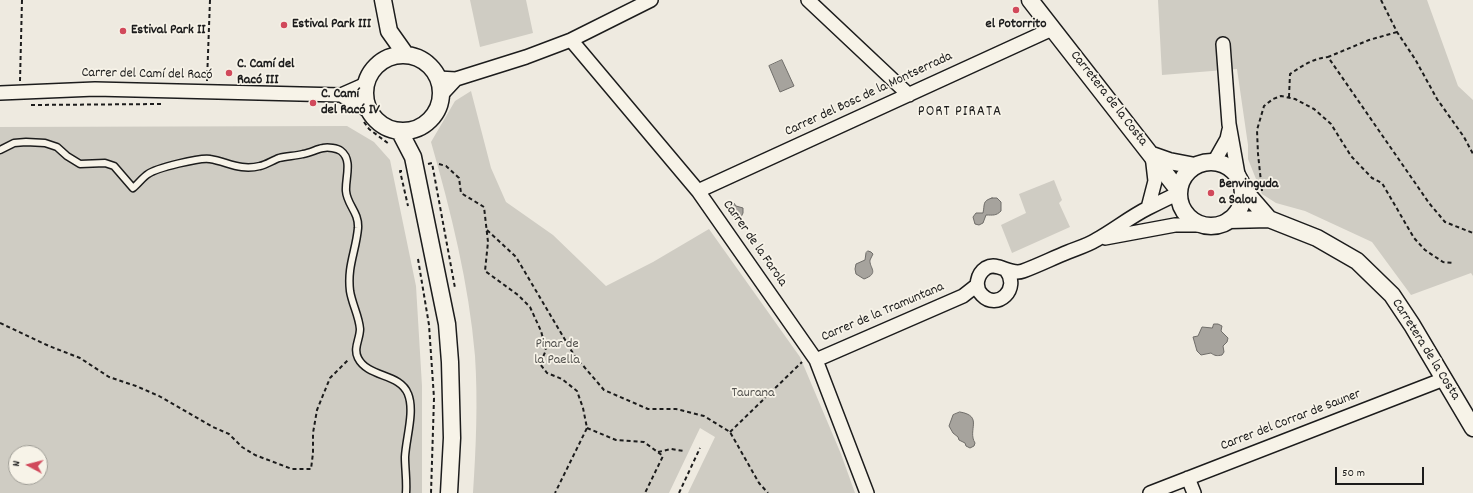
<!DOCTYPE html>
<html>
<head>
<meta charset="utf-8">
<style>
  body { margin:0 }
  #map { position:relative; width:1473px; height:493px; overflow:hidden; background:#eeeae0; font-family:Dekko,sans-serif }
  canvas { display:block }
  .north { position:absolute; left:8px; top:445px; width:40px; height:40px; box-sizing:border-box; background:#f7f3e8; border:1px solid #9f9d96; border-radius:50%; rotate:277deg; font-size:11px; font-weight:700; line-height:16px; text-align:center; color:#1c1c1c }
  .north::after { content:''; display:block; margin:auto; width:14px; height:18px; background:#d1495b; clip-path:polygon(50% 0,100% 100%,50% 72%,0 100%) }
  .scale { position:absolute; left:1335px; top:467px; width:89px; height:18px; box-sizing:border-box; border:2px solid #1c1c1c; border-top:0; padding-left:5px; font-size:12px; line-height:14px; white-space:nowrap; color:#1c1c1c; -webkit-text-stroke:3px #f7f3e8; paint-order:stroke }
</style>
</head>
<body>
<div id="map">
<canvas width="1473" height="493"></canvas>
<div class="north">N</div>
<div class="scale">50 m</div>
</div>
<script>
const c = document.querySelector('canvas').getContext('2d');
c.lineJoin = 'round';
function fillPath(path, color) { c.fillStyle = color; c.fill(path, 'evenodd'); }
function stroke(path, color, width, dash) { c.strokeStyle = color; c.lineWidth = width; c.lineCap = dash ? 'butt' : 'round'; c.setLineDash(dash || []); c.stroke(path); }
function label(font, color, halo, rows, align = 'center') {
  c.font = font + ' Dekko,sans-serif'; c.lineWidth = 3.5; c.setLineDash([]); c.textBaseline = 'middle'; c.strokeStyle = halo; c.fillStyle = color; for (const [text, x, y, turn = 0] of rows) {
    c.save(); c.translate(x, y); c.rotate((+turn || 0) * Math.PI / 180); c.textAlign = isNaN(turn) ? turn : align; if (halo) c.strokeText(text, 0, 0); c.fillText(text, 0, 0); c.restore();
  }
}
const green = new Path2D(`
  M 470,0 L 526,0 L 533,33 L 480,47 Z
  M 1158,0 L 1427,0 L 1458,86 L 1473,100 L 1473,276 L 1471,273 L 1411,295 L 1372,242 L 1305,211 L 1276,203 L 1262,194 L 1248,159 L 1248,145 L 1237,69 L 1162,75 Z
  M 471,91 L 491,168 L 506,202 L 553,235 L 606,286 L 653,262 L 709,229 L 800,357 L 841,454 L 855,493 L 688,493 L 715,437 L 700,428 L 669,493 L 473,493 C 476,448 478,401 475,356 C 469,284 451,212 431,142 L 455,101 Z
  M 347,126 L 374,142 L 390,160 L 416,286 L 422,386 L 422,493 L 0,493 L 0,127 ZM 16,453 L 40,453 L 40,477 L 16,477 Z
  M 1054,180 L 1062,200 L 1059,203 L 1070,227 L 1012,253 L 1001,225 L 1026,213 L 1019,194 Z`);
const water = new Path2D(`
  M 782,60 L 794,86 L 780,92 L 769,66 Z
  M 992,198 L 997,198 L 1001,202 L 1001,211 C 996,216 993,215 986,215 L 983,223 L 979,225 L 975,224 L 973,217 L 976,213 L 983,213 C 985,204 982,201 992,198 Z
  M 730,201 L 733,202 L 736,206 L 743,208 L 743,213 L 741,217 L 736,218 C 730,213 726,210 728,203 Z
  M 868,251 L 871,252 L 873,254 C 872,256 871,258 870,260 C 869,268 880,273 864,279 L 856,274 L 855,269 L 856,264 L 865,260 L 866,253 Z
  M 1214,324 L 1218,324 L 1222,326 L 1221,331 L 1228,338 L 1227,342 L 1223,346 L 1224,352 L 1222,355 C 1217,356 1215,356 1211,353 L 1201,355 L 1197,351 L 1193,337 L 1198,336 L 1202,327 L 1212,328 Z
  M 960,412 C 984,416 967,430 975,443 L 974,446 L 970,448 L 966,446 L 965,443 L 959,440 L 958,437 L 953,433 L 949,426 L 953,415 Z`);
const path = new Path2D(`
  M 1381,0 L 1397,32 L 1415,59 L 1437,99 L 1464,137 L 1473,154
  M 1397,32 L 1369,40 L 1328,57 L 1429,203 L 1445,222 L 1473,233
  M 20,81 L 22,0
  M 207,81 L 210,0
  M 1289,97 L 1290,74 C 1302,66 1314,58 1328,57
  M 31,105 L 163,104
  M 364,122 L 369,129 L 389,144
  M 428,164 L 432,163 L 455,288
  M 439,164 L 446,166 L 459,178 L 461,193 L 484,207 L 488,242 L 485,271 L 518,295 L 530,307 L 541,331 L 546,350 L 540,364 L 547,373 L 562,379 L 577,391 L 583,408 L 587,428 L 555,493
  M 402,171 L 400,171 L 408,206
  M 1262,191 L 1258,154 L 1257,130 L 1264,106 L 1273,99 L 1281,96 L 1295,99 L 1314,109 L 1331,124 L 1351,156 L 1372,178 L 1382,183 L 1414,238 L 1425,250 L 1443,262 L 1454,263
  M 487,230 L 516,257 L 574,355 L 604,390 L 648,409 L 676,409 L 704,416 L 730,432 L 759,483 L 768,493
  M 418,259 L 429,325 L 434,398 L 431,493
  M 0,323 L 49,346 L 80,358 L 109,377 L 136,386 L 159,396 L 213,427 L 229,434 L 242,447 L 255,455 L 292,469 L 311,469 L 313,453 L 313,433 L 317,410 L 330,378 L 349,359
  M 587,428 L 616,440 L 644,442 L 663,456 L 645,493
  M 730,432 L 802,362
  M 658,452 L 671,449 L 684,451
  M 679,493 L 700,448`);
const service = new Path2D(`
  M 0,150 L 14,143 L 26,142 L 45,143 L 57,147 L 67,156 L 80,164 L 105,163 L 114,166 L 133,188 C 138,184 143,177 148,174 C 156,168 201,157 210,159 C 228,162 240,171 260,166 C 266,165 273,160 279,158 C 287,156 295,156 303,154 C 310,153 317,149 323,148 C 328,147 337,148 341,151 C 353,160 345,179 346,191 C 347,205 359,212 358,228 C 356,251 347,266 350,291 C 352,304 359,316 360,329 C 360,339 353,348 358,358 C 368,378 400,373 408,394 C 415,411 406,438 405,457 C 405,469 407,481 406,493`);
const minor = new Path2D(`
  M 808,0 L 909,95
  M 571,40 L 698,191 L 816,360 L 867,493
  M 1223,44 L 1229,124 L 1239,180
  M 438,78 L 456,79 L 526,57 L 571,40 L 651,0
  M 0,93 L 95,89 L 341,95 L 366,84
  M 442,94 L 456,79
  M 341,95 L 369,111
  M 1214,162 L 1227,139 L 1229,130
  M 698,191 L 1052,29
  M 1148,208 L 1155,181 L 1152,155
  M 1105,238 L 1175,225 L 1201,225
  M 1006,270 C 1021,289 997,311 982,295 C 974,287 977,274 986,268 C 998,261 1010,276 1023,271 C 1039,265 1053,258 1068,252 C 1078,248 1088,245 1096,240 C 1114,230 1130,217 1148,208 C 1158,203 1168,198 1179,193
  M 816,360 L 963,296 L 977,285
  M 1188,478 L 1194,493
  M 1150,493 L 1444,379`);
const tertiary = new Path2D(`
  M 383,0 L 389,31 L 406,55
  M 1030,0 L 1179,191
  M365 93a38 38 0 1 1 76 0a38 38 0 1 1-76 0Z
  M 400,132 L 413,157 L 447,324 L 450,362 L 452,438 L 449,493
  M 1152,155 L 1169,161 L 1195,166
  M1179 194a32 32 0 1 1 64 0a32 32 0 1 1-64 0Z
  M 1243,189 L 1269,219
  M 1229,220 L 1269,219 L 1317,238 L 1357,261 L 1392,295 L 1412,325 L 1473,428`);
const markers = [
  [1016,10,4,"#d1495b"],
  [284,25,4,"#d1495b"],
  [123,31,4,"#d1495b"],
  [229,73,4,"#d1495b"],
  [313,103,4,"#d1495b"],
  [1211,193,4,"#d1495b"]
];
const poiNames = [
  ["Estival Park III",292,25],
  ["el Potorrito",1016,25,"center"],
  ["Estival Park II",131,31],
  ["C. Camí del",237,65],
  ["Racó III",237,81],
  ["C. Camí",321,95],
  ["del Racó IV",321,111],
  ["Benvinguda",1219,185],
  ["a Salou",1219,201]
];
const streetNames = [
  ["Carrer del Camí del Racó",147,75,1],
  ["Carrer del Bosc de la Montserrada",869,95,-25],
  ["Carretera de la Costa",1108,99,52],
  ["Carrer de la Farola",754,244,55],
  ["Carrer de la Tramuntana",883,313,-23],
  ["Carretera de la Costa",1425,350,58],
  ["Carrer del Corrar de Sauner",1291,421,-21]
];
const parkNames = [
  ["Pinar de",557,345],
  ["la Paella",557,361],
  ["Taurana",753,394]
];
const neighbourhoodNames = [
  ["PORT PIRATA",960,113]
];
fillPath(green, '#cfccc3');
fillPath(water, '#a6a39d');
stroke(water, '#6f6d69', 1);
stroke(service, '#1c1c1c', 9);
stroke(minor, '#1c1c1c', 16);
stroke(tertiary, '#1c1c1c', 19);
stroke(path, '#1c1c1c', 2, [4, 3]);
stroke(service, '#f7f3e8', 6);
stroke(minor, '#f7f3e8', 13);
stroke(tertiary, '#f7f3e8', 16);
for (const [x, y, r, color] of markers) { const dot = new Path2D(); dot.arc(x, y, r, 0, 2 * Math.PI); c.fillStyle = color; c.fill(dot); stroke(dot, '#f7f3e8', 1.5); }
label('bold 14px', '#1c1c1c', '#f7f3e8', poiNames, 'left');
label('14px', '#1c1c1c', '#f7f3e8', streetNames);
label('14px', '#52514e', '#f7f3e8', parkNames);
c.letterSpacing = '1px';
label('15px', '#1c1c1c', '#f7f3e8', neighbourhoodNames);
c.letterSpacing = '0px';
</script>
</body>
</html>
